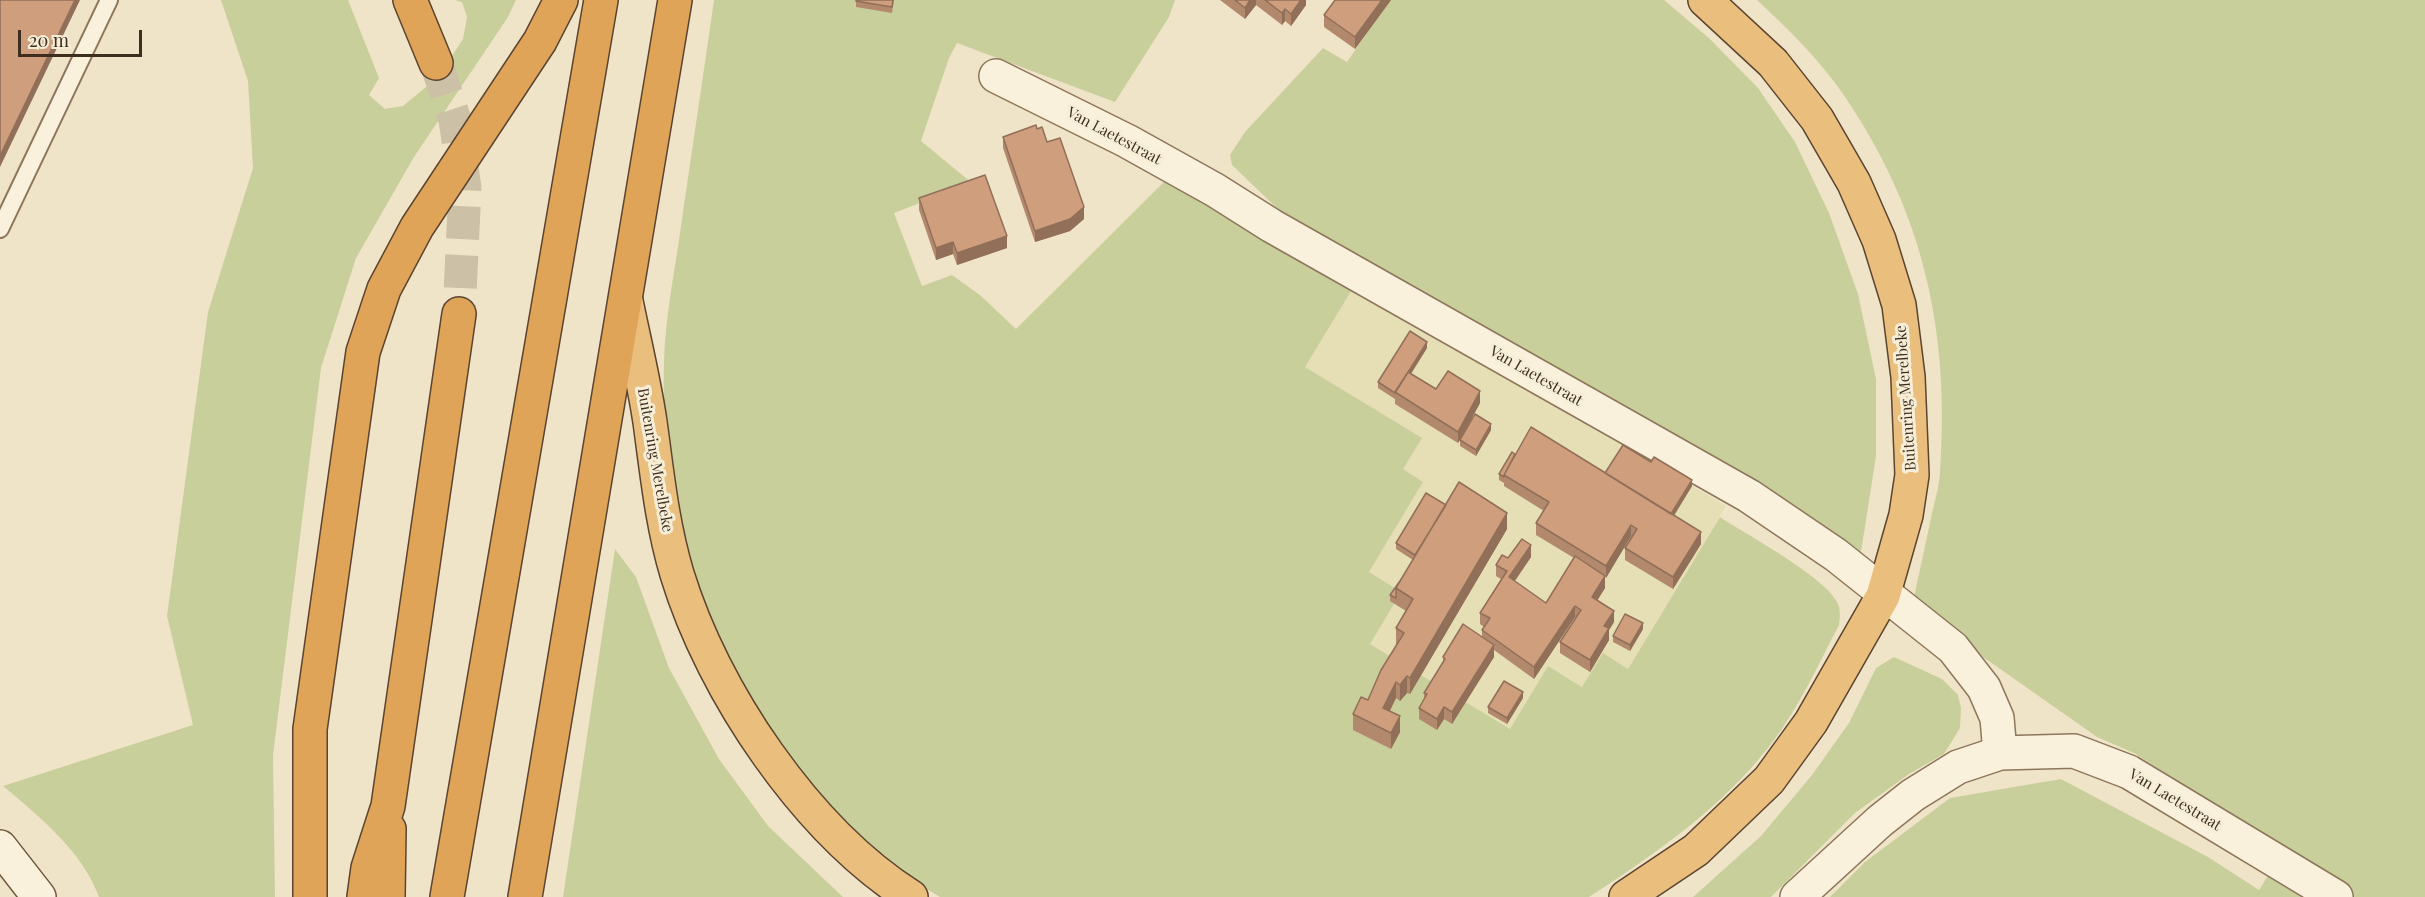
<!DOCTYPE html>
<html>
<head>
<meta charset="utf-8">
<style>
  body { margin:0 }
  #map { position:relative; width:2425px; height:897px; overflow:hidden; background:#f0e4c8; font-family:"Playfair Display",serif }
  canvas { display:block }
  .scale { position:absolute; left:18px; top:30px; width:124px; height:27px; box-sizing:border-box; border:3px solid #3d2e20; border-top:0; padding-left:8px; font-size:18px; line-height:21px; white-space:nowrap; color:#3d2e20; -webkit-text-stroke:4px #f7eed8; paint-order:stroke }
</style>
</head>
<body>
<div id="map">
<canvas width="2425" height="897"></canvas>
<div class="scale">20 m</div>
</div>
<script>
const c = document.querySelector('canvas').getContext('2d');
c.lineJoin = 'round';
function fillPath(path, color) { c.fillStyle = color; c.fill(path, 'evenodd'); }
function stroke(path, color, width, dash) { c.strokeStyle = color; c.lineWidth = width; c.lineCap = dash ? 'butt' : 'round'; c.setLineDash(dash || []); c.stroke(path); }
function label(font, color, halo, rows, align = 'center') {
  c.font = font + ' "Playfair Display",serif'; c.lineWidth = 6; c.setLineDash([]); c.textBaseline = 'middle'; c.strokeStyle = halo; c.fillStyle = color; for (const [text, x, y, turn = 0] of rows) {
    c.save(); c.translate(x, y); c.rotate((+turn || 0) * Math.PI / 180); c.textAlign = isNaN(turn) ? turn : align; if (halo) c.strokeText(text, 0, 0); c.fillText(text, 0, 0); c.restore();
  }
}
const farmland = new Path2D(`
  M 1356,283 L 1726,506 L 1628,669 L 1583,687 L 1548,666 L 1510,729 L 1370,644 L 1369,572 L 1423,482 L 1403,469 L 1304,367 Z`);
const green = new Path2D(`
  M 221,0 L 348,0 L 379,78 L 369,95 L 385,109 L 403,106 L 438,77 L 463,39 L 467,17 L 462,2 L 455,0 L 516,0 L 508,17 L 414,157 L 356,258 L 321,368 L 273,755 L 275,897 L 99,897 C 82,851 40,817 3,786 L 193,725 L 167,616 L 208,312 L 253,168 L 248,81 Z
  M 714,0 L 1175,0 L 1169,17 L 1115,102 L 957,43 L 949,58 L 921,141 L 972,183 L 894,213 L 922,286 L 952,275 L 980,295 L 1016,329 L 1168,178 L 1356,283 L 1305,367 L 1422,438 L 1403,469 L 1423,482 L 1369,572 L 1401,592 L 1370,644 L 1510,729 L 1548,666 L 1582,687 L 1603,653 L 1628,669 L 1720,517 C 1747,535 1824,576 1837,602 C 1841,610 1840,617 1839,625 C 1818,665 1799,708 1771,744 C 1722,808 1655,854 1589,897 L 940,897 C 906,878 878,852 850,825 C 806,782 762,731 735,675 C 687,578 660,470 664,362 C 665,319 674,275 680,233 C 691,155 703,78 714,0 Z
  M 1389,0 L 1664,0 L 1710,39 L 1758,88 L 1795,142 L 1829,213 L 1858,294 L 1876,379 L 1876,456 L 1861,552 L 1760,488 L 1284,215 L 1232,165 L 1230,155 L 1245,132 L 1323,48 L 1347,62 Z
  M 1757,0 L 2425,0 L 2425,897 L 1830,897 L 1865,862 L 1950,798 L 2061,779 L 2208,857 L 2259,890 L 2284,850 L 2134,753 L 2097,737 L 1912,607 C 1918,577 1925,547 1931,518 C 1934,503 1939,488 1940,473 C 1950,332 1924,212 1843,94 C 1819,59 1788,29 1757,0 Z
  M 615,549 L 636,577 L 669,668 L 719,759 L 768,826 L 843,897 L 563,897 Z
  M 1894,657 L 1942,679 L 1958,695 L 1961,708 L 1960,728 L 1944,754 L 1909,774 L 1855,813 L 1771,897 L 1693,897 L 1761,836 L 1812,775 L 1849,723 L 1876,668 Z`);
const motorwayTunnel = new Path2D(`
  M 436,63 L 455,120 L 465,188 L 459,314`);
const service = new Path2D(`
  M 0,229 L 109,0`);
const minor = new Path2D(`
  M 996,76 L 1127,141 L 1215,190 L 1272,226 L 1749,496 L 1836,555 L 1953,648 L 1984,688 L 1997,718 L 2000,753
  M 1797,897 L 1880,821 L 1913,795 L 1958,767 L 2000,753 L 2074,751 L 2129,772 L 2336,897`);
const secondary = new Path2D(`
  M 0,847 L 39,897`);
const trunk = new Path2D(`
  M 626,301 C 634,341 644,381 650,422 C 657,473 662,524 677,574 C 713,692 806,830 911,897
  M 1626,897 L 1696,850 L 1769,780 L 1811,722 L 1883,596 L 1906,515 L 1912,475 L 1908,377 L 1899,305 L 1879,240 L 1854,183 L 1817,119 L 1773,63 L 1705,0`);
const motorway = new Path2D(`
  M 410,0 L 436,63
  M 310,897 L 310,729 L 363,352 L 384,289 L 417,227 L 540,41 L 561,0
  M 364,897 L 368,868 L 388,806 L 459,314
  M 388,897 L 389,829
  M 447,897 L 601,0
  M 525,897 L 675,0`);
const wall = new Path2D(`
  M 856,0 L 894,0 L 892,13 L 856,7 Z
  M 1220,0 L 1306,0 L 1306,5 L 1291,26 L 1285,21 L 1282,25 L 1256,5 L 1245,19 Z
  M 1391,0 L 1355,49 L 1324,27 L 1324,15 Z
  M 1037,129 L 1047,142 L 1084,219 L 1070,231 L 1035,242 L 1003,148 L 1003,137 Z
  M 919,198 L 1007,248 L 957,265 L 953,254 L 936,260 L 919,210 Z
  M 1427,348 L 1411,374 L 1436,389 L 1480,403 L 1462,437 L 1491,430 L 1476,456 L 1460,446 L 1460,440 L 1458,443 L 1395,404 L 1395,399 L 1378,388 L 1378,382 Z
  M 1515,454 L 1605,473 L 1692,486 L 1674,516 L 1701,544 L 1673,589 L 1625,560 L 1625,548 L 1631,536 L 1606,578 L 1605,576 L 1605,588 L 1597,600 L 1614,622 L 1609,630 L 1609,640 L 1590,672 L 1560,653 L 1560,642 L 1575,618 L 1575,617 L 1534,679 L 1494,650 L 1494,657 L 1452,724 L 1444,719 L 1437,730 L 1419,719 L 1419,708 L 1424,699 L 1424,693 L 1443,663 L 1443,657 L 1482,637 L 1482,630 L 1484,627 L 1480,624 L 1480,613 L 1501,579 L 1496,576 L 1496,565 L 1508,558 L 1531,557 L 1515,581 L 1546,603 L 1574,558 L 1536,535 L 1536,523 L 1544,511 L 1504,486 L 1504,483 L 1499,480 L 1499,474 Z
  M 1446,505 L 1507,529 L 1410,694 L 1407,693 L 1400,701 L 1396,698 L 1390,711 L 1400,732 L 1391,749 L 1353,730 L 1353,714 L 1368,700 L 1396,645 L 1396,628 L 1406,611 L 1390,601 L 1390,595 L 1413,560 L 1396,549 L 1396,543 Z
  M 1643,629 L 1630,651 L 1613,642 L 1613,636 Z
  M 1523,698 L 1507,724 L 1488,713 L 1488,707 Z`);
const shadedWall = new Path2D(`
  M 75,0 L 80,0 L 0,167 L 0,156 Z
  M 1250,0 L 1256,0 L 1256,5 L 1245,19 L 1245,8 Z
  M 1301,0 L 1306,0 L 1306,5 L 1291,26 L 1291,14 Z
  M 1382,0 L 1391,0 L 1355,49 L 1355,37 Z
  M 1285,9 L 1285,21 L 1282,25 L 1282,13 Z
  M 1084,207 L 1084,219 L 1070,231 L 1035,242 L 1035,231 Z
  M 1007,236 L 1007,248 L 957,265 L 957,253 Z
  M 953,242 L 953,254 L 936,260 L 936,248 Z
  M 1427,342 L 1427,348 L 1408,378 L 1406,376 Z
  M 1480,391 L 1480,403 L 1458,443 L 1458,432 Z
  M 1491,424 L 1491,430 L 1476,456 L 1476,450 Z
  M 1692,480 L 1692,486 L 1669,523 L 1669,517 Z
  M 1507,513 L 1507,529 L 1410,694 L 1410,678 Z
  M 1631,525 L 1631,536 L 1606,578 L 1606,566 Z
  M 1701,532 L 1701,544 L 1673,589 L 1673,577 Z
  M 1531,545 L 1531,557 L 1509,589 L 1509,577 Z
  M 1605,576 L 1605,588 L 1592,609 L 1592,597 Z
  M 1575,606 L 1575,617 L 1534,679 L 1534,667 Z
  M 1614,611 L 1614,622 L 1609,630 L 1609,640 L 1590,672 L 1590,660 L 1604,626 Z
  M 1643,623 L 1643,629 L 1630,651 L 1630,645 Z
  M 1494,645 L 1494,657 L 1452,724 L 1452,712 Z
  M 1407,676 L 1407,693 L 1400,701 L 1400,685 Z
  M 1396,682 L 1396,698 L 1383,724 L 1383,708 Z
  M 1523,692 L 1523,698 L 1507,724 L 1507,718 Z
  M 1444,707 L 1444,719 L 1437,730 L 1437,719 Z
  M 1400,716 L 1400,732 L 1391,749 L 1391,733 Z`);
const building = new Path2D(`
  M 0,0 L 75,0 L 0,156 Z
  M 856,0 L 893,0 L 892,7 L 856,1 Z
  M 1235,0 L 1250,0 L 1245,8 Z
  M 1265,0 L 1301,0 L 1291,14 L 1285,9 L 1282,13 Z
  M 1335,0 L 1382,0 L 1355,37 L 1324,15 Z
  M 1036,125 L 1037,129 L 1042,127 L 1047,142 L 1060,138 L 1084,207 L 1070,219 L 1035,231 L 1003,137 Z
  M 985,175 L 1007,236 L 957,253 L 953,242 L 936,248 L 919,198 Z
  M 1410,331 L 1427,342 L 1395,393 L 1378,382 Z
  M 1448,371 L 1480,391 L 1458,432 L 1395,392 L 1408,372 L 1436,389 Z
  M 1475,414 L 1491,424 L 1476,450 L 1460,440 Z
  M 1531,427 L 1701,532 L 1673,577 L 1625,548 L 1637,529 L 1631,525 L 1606,566 L 1536,523 L 1549,502 L 1504,475 Z
  M 1623,445 L 1651,462 L 1654,457 L 1692,480 L 1671,514 L 1605,473 Z
  M 1512,452 L 1515,454 L 1504,475 L 1504,477 L 1499,474 Z
  M 1459,482 L 1507,513 L 1410,678 L 1407,676 L 1400,685 L 1396,682 L 1383,708 L 1400,716 L 1391,733 L 1353,714 L 1361,697 L 1368,700 L 1381,670 L 1404,633 L 1396,628 L 1413,599 L 1396,588 Z
  M 1426,493 L 1446,505 L 1415,555 L 1396,543 Z
  M 1522,539 L 1531,545 L 1509,577 L 1546,603 L 1575,556 L 1605,576 L 1592,597 L 1614,611 L 1604,626 L 1609,628 L 1590,660 L 1560,642 L 1581,610 L 1575,606 L 1534,667 L 1482,630 L 1490,618 L 1480,613 L 1507,571 L 1496,565 L 1502,555 L 1508,558 Z
  M 1400,581 L 1396,588 L 1396,598 L 1390,595 Z
  M 1625,614 L 1643,623 L 1630,645 L 1613,636 Z
  M 1463,624 L 1494,645 L 1452,712 L 1444,707 L 1437,719 L 1419,708 L 1427,694 L 1424,693 L 1445,659 L 1443,657 Z
  M 1504,681 L 1523,692 L 1507,718 L 1488,707 Z`);
const streetNames = [
  ["Van Laetestraat",1114,136,28],
  ["Van Laetestraat",1536,376,30],
  ["Buitenring Merelbeke",1906,398,-94],
  ["Buitenring Merelbeke",655,460,80],
  ["Van Laetestraat",2175,800,31]
];
fillPath(farmland, '#e6deb5');
fillPath(green, '#c9cf9b');
stroke(motorwayTunnel, '#ccc0a6', 33, [33, 16]);
stroke(service, '#8d765c', 20);
stroke(minor, '#8d765c', 36);
stroke(secondary, '#6f573f', 36);
stroke(trunk, '#5b4430', 36);
stroke(motorway, '#5b4430', 36);
stroke(service, '#faf1dc', 16);
stroke(minor, '#faf1dc', 33);
stroke(secondary, '#faf1dc', 33);
stroke(trunk, '#eabe7c', 33);
stroke(motorway, '#e0a458', 33);
fillPath(wall, '#b2896c');
fillPath(shadedWall, '#916f58');
fillPath(building, '#cf9f7d');
stroke(building, '#916f58', 1.5);
label('15px', '#3d2e20', '#f7eed8', streetNames);
</script>
</body>
</html>
